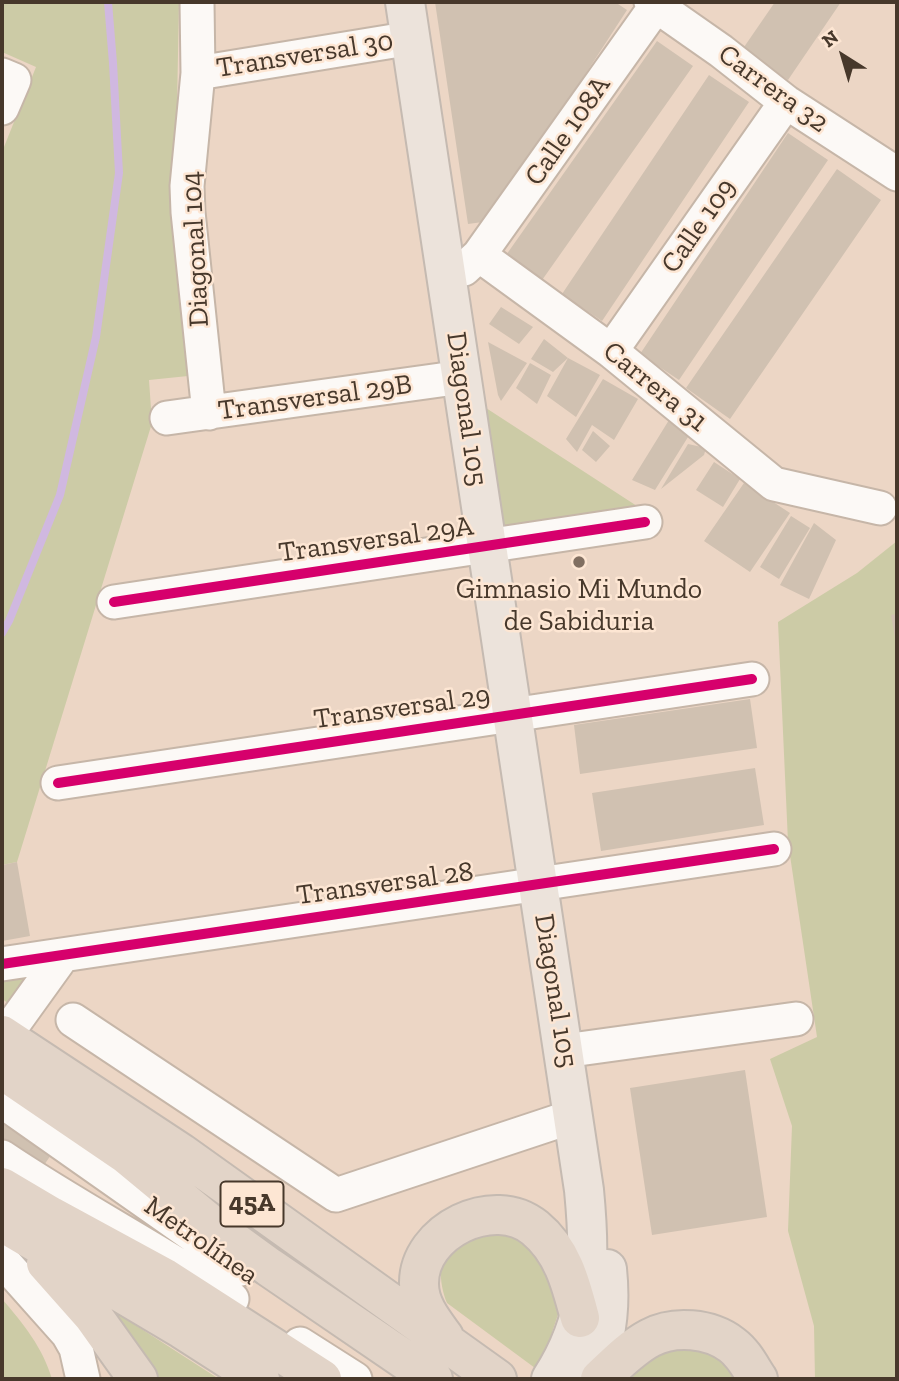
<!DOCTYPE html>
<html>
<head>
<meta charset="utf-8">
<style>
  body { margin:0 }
  #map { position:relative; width:899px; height:1381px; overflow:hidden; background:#ecd6c5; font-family:"Zilla Slab",serif }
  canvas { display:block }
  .frame { position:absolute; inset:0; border:4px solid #47382b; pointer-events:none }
  .north { position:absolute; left:808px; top:21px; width:70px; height:70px; -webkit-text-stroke:5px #fde6d3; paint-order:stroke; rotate:323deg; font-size:19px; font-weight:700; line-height:28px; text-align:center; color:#47382b }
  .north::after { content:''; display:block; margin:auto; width:24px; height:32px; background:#47382b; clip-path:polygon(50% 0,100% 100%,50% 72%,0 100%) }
</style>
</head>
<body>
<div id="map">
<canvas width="899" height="1381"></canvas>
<div class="frame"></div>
<div class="north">N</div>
</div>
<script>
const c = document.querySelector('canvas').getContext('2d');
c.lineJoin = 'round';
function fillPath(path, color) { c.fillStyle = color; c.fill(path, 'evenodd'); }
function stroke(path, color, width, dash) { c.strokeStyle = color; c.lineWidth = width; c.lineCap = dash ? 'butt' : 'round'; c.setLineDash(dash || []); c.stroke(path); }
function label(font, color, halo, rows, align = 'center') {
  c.font = font + ' "Zilla Slab",serif'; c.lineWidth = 5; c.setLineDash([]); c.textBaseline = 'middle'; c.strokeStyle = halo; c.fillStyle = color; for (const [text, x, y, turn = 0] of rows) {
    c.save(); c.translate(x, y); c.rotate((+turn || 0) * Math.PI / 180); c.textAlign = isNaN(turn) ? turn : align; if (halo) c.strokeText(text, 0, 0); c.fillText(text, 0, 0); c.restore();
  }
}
const green = new Path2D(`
  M 2,2 L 179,2 L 175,210 L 188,376 L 149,380 L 152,423 L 17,862 L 2,865 L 2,152 L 36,67 L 2,52 Z
  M 486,408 L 640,508 L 504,530 Z
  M 897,541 L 897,1379 L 815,1379 L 814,1326 L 788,1231 L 792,1126 L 770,1059 L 817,1037 L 788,842 L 778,622 L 857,573 Z
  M 30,971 L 8,1003 L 2,999 L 2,976 Z
  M 494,1230 L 529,1241 L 562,1302 L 547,1348 L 535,1368 L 447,1303 C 439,1283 436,1256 456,1240 C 464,1234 483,1232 494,1230 Z
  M 2,1299 C 23,1323 43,1348 52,1379 L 2,1379 Z
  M 109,1308 L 219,1379 L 157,1379 Z
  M 692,1338 L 745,1379 L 631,1379 L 642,1362 Z`);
const stream = new Path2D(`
  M 2,633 L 9,621 L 60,495 L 96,337 L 119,173 L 113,63 L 108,2`);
const building = new Path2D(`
  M 435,2 L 615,2 L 627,10 L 490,221 L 468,224 Z
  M 775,2 L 841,2 L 788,80 L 742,50 Z
  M 657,41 L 693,66 L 540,283 L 504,258 Z
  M 709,75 L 749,102 L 602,321 L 562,294 Z
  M 788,133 L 828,160 L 679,380 L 640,354 Z
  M 837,169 L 881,200 L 730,419 L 686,388 Z
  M 501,307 L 533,327 L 519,344 L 489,324 Z
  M 544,339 L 568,358 L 600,375 L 576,417 L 547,396 L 568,358 L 553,372 L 531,359 Z
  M 488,342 L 527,363 L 501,401 L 498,395 Z
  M 530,363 L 551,375 L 537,404 L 516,388 Z
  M 603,379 L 638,399 L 614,440 L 592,425 L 577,452 L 566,439 Z
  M 669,420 L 688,437 L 655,490 L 632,480 Z
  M 593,431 L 610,446 L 596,462 L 582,450 Z
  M 688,444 L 706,448 L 704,455 L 661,489 Z
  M 714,462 L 740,479 L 723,507 L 696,490 Z
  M 744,483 L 790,513 L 750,572 L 704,541 Z
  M 791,516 L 810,528 L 779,579 L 760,567 Z
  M 814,523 L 836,540 L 809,599 L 780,585 Z
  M 897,614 L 897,642 L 896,643 L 891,615 Z
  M 750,699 L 757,748 L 580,774 L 574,725 Z
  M 755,768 L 764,825 L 601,851 L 592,793 Z
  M 17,862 L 30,936 L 2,941 L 2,865 Z
  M 745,1070 L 767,1217 L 652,1235 L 630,1088 Z
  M 2,1113 L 55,1149 L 40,1171 L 2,1145 Z`);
const minor = new Path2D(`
  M 197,2 L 198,73 L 187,186 L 188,212 L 209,413
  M 651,2 L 721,51 L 786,102 L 897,174
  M 198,73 L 412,38
  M 2,75 L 14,80 L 2,108
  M 479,255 L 611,351 L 774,484 L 880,508
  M 464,269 L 479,255 L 656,6
  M 611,351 L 786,102
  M 167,418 L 462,377
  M 114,602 L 645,522
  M 58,783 L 752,679
  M 2,964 L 774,849
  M 73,1020 L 336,1195 L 574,1116
  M 4,1037 L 63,955
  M 564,1051 L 796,1019
  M 2,1101 L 241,1269
  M 2,1157 C 76,1207 157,1249 232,1299
  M 2,1260 L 68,1334 L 76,1348 L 83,1379
  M 300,1344 L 355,1379`);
const major = new Path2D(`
  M 405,2 L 584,1190 C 591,1262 591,1317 551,1379
  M 588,1379 C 607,1346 611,1307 607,1269`);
const highway = new Path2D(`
  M 2,1035 L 181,1153 L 497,1379
  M 2,1070 L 127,1155 L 214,1227 L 269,1267 L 433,1379
  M 2,1187 L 51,1216 L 165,1278 L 322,1379
  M 2,1222 L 182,1329 L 260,1379
  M 46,1263 L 93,1316 L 138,1379
  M 444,1337 C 433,1322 419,1305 419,1284 C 418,1231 494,1194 535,1228 C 563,1251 571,1284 580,1318
  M 600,1379 C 615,1365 631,1348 650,1338 C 674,1325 710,1328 732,1345 C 744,1354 750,1367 758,1379`);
const cycleway = new Path2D(`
  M 114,602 L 645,522
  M 58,783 L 752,679
  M 2,964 L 774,849`);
const markers = [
  [579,562,7,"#816f61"]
];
const shields = [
  [252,1204,63]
];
const shieldNames = [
  ["45A",252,1204]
];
const streetNames = [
  ["Transversal 30",305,55,-9],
  ["Carrera 32",773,89,36],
  ["Calle 108A",568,131,-55],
  ["Calle 109",699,226,-55],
  ["Diagonal 104",196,249,-93],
  ["Carrera 31",655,387,39],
  ["Transversal 29B",315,398,-8],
  ["Diagonal 105",466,409,82],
  ["Transversal 29A",376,540,-8],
  ["Transversal 29",402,708,-8],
  ["Transversal 28",385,884,-8],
  ["Diagonal 105",555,991,81],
  ["Metrolínea",201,1241,35]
];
const poiNames = [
  ["Gimnasio Mi Mundo",579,590],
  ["de Sabiduria",579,622]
];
fillPath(green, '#cccba6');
stroke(stream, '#d0b8e0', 8);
fillPath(building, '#d0c1b1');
stroke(minor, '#c6b6a8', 37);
stroke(major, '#c5bab1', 42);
stroke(highway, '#c5bab1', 42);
stroke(minor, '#fcf9f6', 33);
stroke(major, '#ece3db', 38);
stroke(highway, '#e2d4c8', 38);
stroke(cycleway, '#d6006c', 10);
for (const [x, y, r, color] of markers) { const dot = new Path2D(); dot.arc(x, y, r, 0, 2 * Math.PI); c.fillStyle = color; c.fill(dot); stroke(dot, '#fde6d3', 2.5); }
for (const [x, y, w] of shields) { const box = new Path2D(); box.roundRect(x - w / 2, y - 22.5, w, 45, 5); c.fillStyle = '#fde6d3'; c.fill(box); stroke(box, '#47382b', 2); }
label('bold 26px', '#47382b', null, shieldNames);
label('28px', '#47382b', '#fde6d3', streetNames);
label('28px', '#47382b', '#fde6d3', poiNames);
</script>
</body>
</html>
